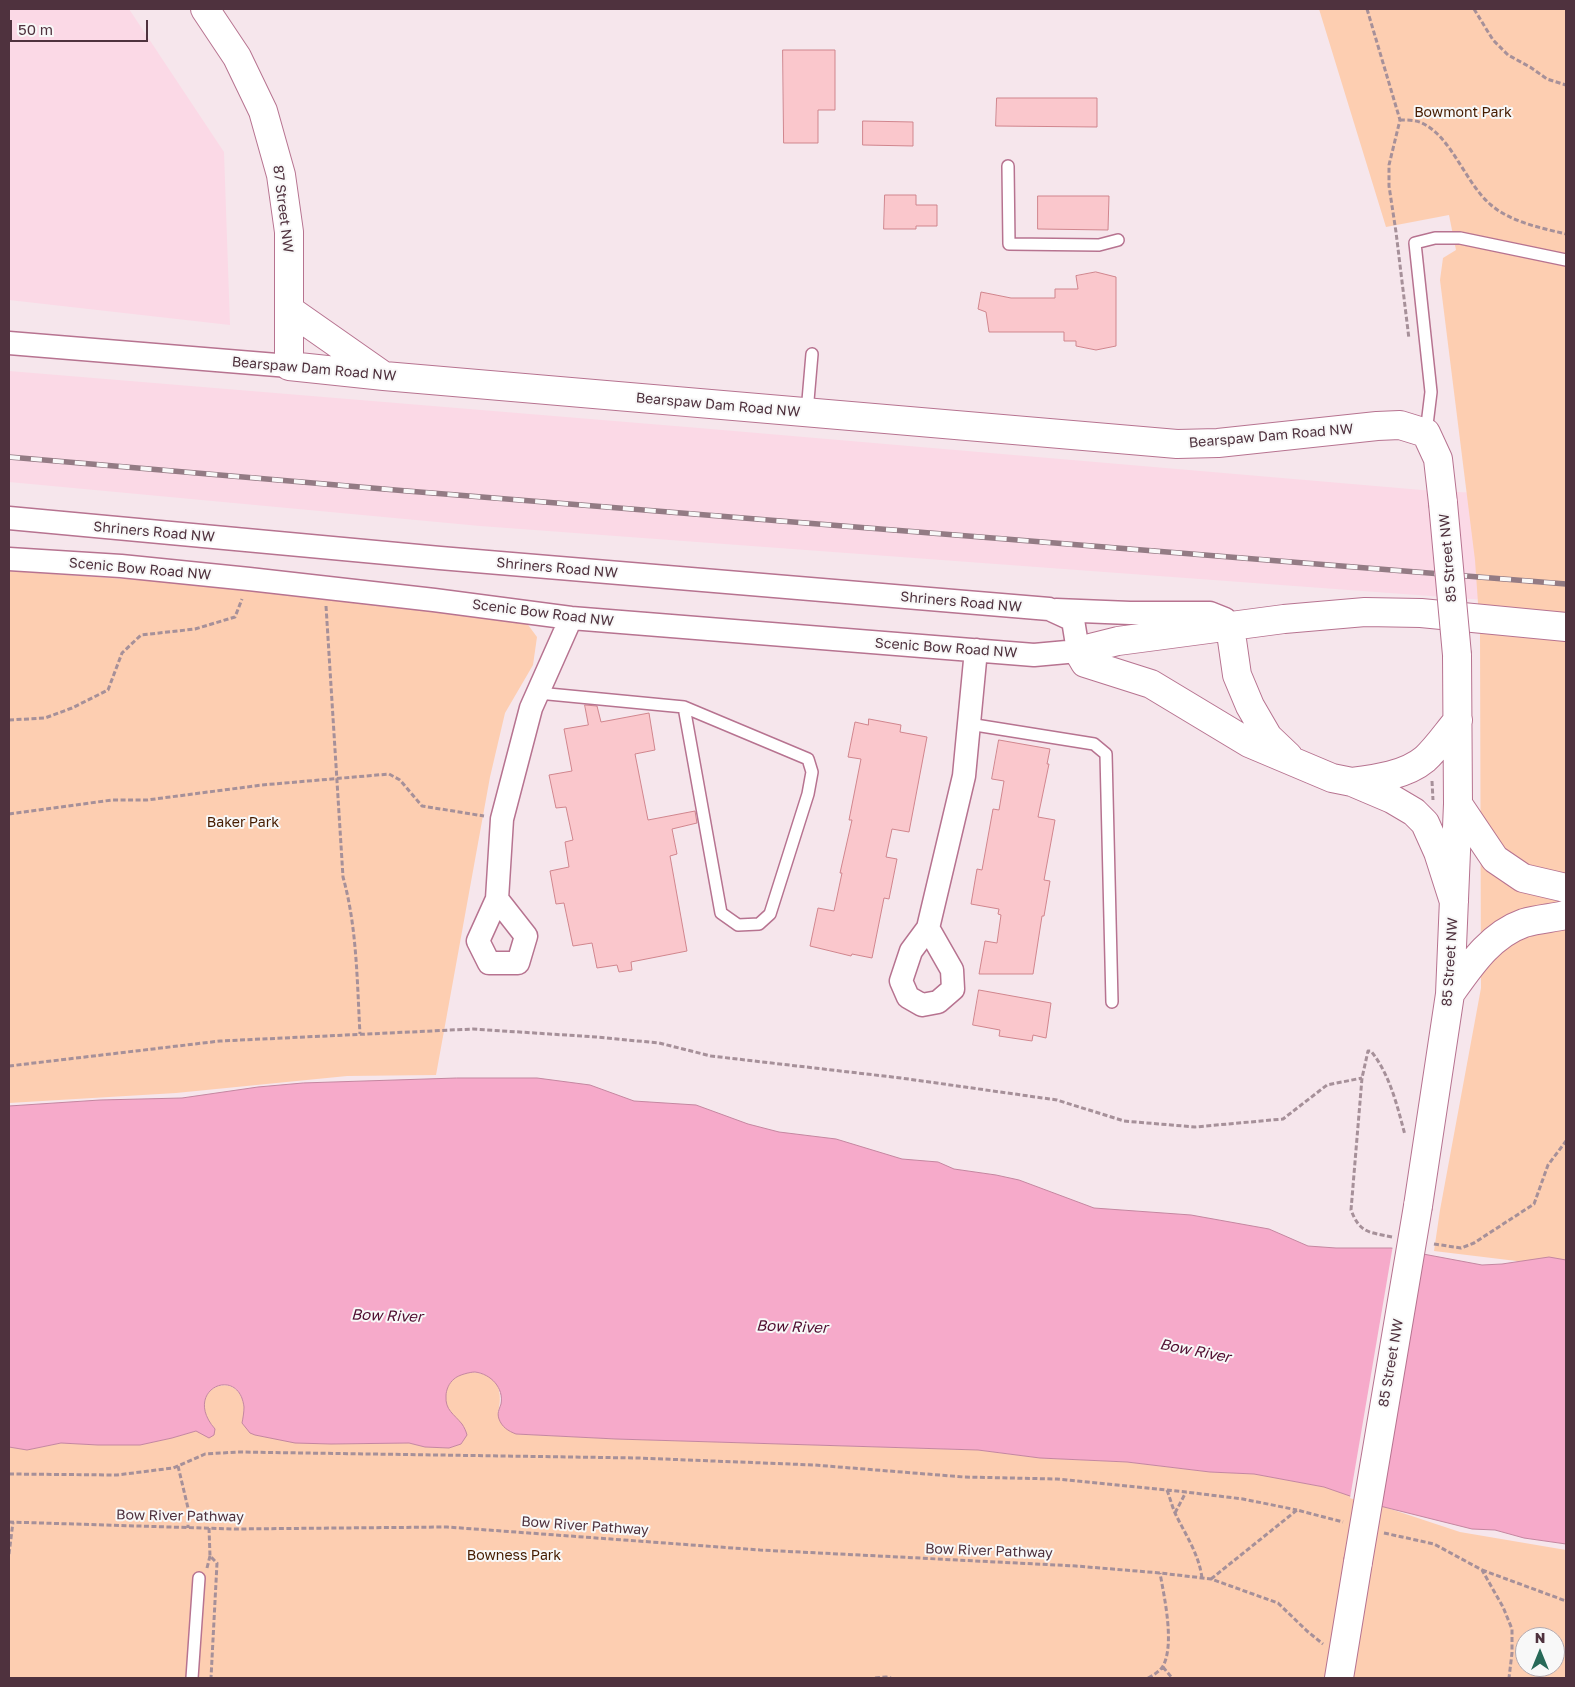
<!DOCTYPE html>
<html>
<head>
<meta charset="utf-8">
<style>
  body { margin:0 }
  #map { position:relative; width:1575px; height:1687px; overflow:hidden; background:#f6e6ec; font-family:"Golos Text",sans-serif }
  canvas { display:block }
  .frame { position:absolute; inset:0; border:10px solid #4f323e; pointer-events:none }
  .north { position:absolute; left:1515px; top:1627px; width:50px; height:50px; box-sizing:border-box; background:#f8f8f8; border:1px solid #b4a9ae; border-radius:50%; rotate:0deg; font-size:14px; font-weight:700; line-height:20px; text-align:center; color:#4f323e }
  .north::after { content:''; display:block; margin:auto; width:18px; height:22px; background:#286958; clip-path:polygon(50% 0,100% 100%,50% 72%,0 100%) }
  .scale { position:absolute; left:10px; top:20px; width:138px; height:22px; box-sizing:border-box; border:2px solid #4f323e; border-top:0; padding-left:6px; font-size:15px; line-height:18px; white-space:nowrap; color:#4f323e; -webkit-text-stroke:4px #f8f8f8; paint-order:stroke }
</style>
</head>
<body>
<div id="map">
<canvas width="1575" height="1687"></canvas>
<div class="frame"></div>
<div class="north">N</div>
<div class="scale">50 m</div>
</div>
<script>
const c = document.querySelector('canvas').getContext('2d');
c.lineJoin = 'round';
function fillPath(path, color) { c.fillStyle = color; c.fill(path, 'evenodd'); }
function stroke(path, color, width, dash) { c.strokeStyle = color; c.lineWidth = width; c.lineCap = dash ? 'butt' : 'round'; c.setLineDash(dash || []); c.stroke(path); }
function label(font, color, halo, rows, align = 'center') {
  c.font = font + ' "Golos Text",sans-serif'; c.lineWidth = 4; c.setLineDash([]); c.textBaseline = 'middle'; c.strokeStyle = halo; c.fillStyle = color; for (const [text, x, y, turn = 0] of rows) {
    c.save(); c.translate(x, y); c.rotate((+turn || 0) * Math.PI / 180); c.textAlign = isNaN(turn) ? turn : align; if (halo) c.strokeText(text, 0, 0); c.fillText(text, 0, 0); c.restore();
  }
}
const built = new Path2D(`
  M 9,9 L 129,9 L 224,152 L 230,325 L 9,300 Z
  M 9,371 L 699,428 L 1422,490 L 1495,494 L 1539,604 L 480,526 L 9,482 Z`);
const green = new Path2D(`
  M 1319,9 L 1566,9 L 1566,1267 L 1434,1251 L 1440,1210 L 1481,988 L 1480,632 L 1475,560 L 1440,280 L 1443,258 L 1456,250 L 1449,215 L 1386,227 Z
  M 9,571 L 288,590 L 523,618 L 537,637 L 533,665 L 505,713 L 490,777 L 436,1075 L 347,1076 L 176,1093 L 9,1103 Z
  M 473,1372 C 478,1373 485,1374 489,1376 C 502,1384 501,1401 498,1413 L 516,1434 L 616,1439 L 978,1450 L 1040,1458 L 1127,1462 L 1210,1472 L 1254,1474 L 1324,1487 L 1460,1532 L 1566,1550 L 1566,1678 L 9,1678 L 9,1447 L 27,1450 L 61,1443 L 98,1445 L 140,1445 L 172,1438 L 196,1431 L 215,1429 C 181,1390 239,1365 244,1407 C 244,1412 243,1418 242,1423 L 255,1435 L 295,1442 L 331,1444 L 409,1443 L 425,1447 L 449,1448 L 461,1444 L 467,1434 C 462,1424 457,1422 450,1413 C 442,1403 444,1385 455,1378 C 459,1374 468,1373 473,1372 ZM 1525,1637 L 1555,1637 L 1555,1667 L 1525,1667 Z`);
const water = new Path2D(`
  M 457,1078 L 537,1078 L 590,1085 L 634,1101 L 696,1105 L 748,1124 L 779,1132 L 836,1139 L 902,1159 L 938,1162 L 954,1169 L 996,1175 L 1019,1180 L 1094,1208 L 1191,1215 L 1269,1229 L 1308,1246 L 1336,1248 L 1391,1248 L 1482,1265 L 1502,1264 L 1549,1257 L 1566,1260 L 1566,1544 L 1524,1538 L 1495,1530 L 1472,1529 L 1376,1505 L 1324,1487 L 1254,1474 L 1210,1472 L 1127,1462 L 1040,1458 L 978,1450 L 616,1439 L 516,1434 C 508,1431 502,1427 499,1419 C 497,1413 499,1410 501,1404 C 504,1388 491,1374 475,1372 C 470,1372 458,1375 454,1379 C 449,1383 446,1390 446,1396 C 445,1410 454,1414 462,1424 C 464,1427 466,1431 467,1435 L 461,1444 L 449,1448 L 425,1447 L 409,1443 L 331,1444 L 295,1443 L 255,1435 L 250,1433 L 242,1423 C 243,1418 244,1412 244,1407 C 239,1364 181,1390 215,1429 L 214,1435 L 209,1438 L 196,1431 L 172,1438 L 140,1445 L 98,1445 L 61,1443 L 27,1450 L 9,1447 L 9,1106 L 100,1100 L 182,1098 L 258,1087 L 303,1083 Z`);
const pier = new Path2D(`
  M 1393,1245 L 1422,1251 L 1376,1508 L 1350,1498 Z`);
const building = new Path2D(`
  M 783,50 L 835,50 L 835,110 L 818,110 L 818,143 L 784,143 Z
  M 997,98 L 1097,98 L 1097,127 L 996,126 Z
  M 863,121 L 913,122 L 913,146 L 863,145 Z
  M 885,195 L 916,195 L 916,205 L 937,205 L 937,226 L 916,226 L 916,229 L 884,229 Z
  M 1038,196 L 1109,196 L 1108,230 L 1038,229 Z
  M 1096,272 L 1116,277 L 1116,346 L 1096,350 L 1076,346 L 1076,341 L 1064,341 L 1064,332 L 989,332 L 986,312 L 978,309 L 981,292 L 1011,298 L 1055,298 L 1055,289 L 1078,289 L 1076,276 Z
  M 585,705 L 597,706 L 601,722 L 649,713 L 655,750 L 635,754 L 648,820 L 695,811 L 697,823 L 672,829 L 677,854 L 670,856 L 687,951 L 631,962 L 632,970 L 619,972 L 617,965 L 597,968 L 592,943 L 573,946 L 564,903 L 556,904 L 550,871 L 569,867 L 565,842 L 573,840 L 566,807 L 556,808 L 549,775 L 572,771 L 564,729 L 588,725 Z
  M 869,719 L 901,725 L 900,732 L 927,737 L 909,832 L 892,829 L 886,857 L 897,859 L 889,899 L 884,898 L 872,958 L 852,954 L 851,956 L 810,946 L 818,908 L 834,911 L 842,873 L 840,873 L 852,820 L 849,820 L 861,759 L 848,757 L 855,722 L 868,725 Z
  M 999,740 L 1050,749 L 1047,764 L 1049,764 L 1038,817 L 1055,820 L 1044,880 L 1050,881 L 1044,916 L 1042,916 L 1033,974 L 979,974 L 985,941 L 997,943 L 1001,915 L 998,914 L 999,909 L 971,904 L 977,869 L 982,870 L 993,809 L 999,810 L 1004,781 L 992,779 Z
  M 979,990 L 1051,1003 L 1046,1038 L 1033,1035 L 1032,1041 L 999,1036 L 1000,1030 L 973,1025 Z`);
const path = new Path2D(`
  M 1367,9 L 1400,120 L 1389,165 L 1389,186 L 1396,232 L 1409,339
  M 1474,9 L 1493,40 L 1508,55 L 1530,67 L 1547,79 L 1566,85
  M 1400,120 C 1407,120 1416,120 1422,123 C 1452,137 1465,183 1491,205 C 1511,222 1541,228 1566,234
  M 326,606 L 343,877 C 357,927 357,981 360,1034
  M 9,720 L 45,718 L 72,708 L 108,690 L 122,653 L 141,635 L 195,629 L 235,617 L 242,599
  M 1432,781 L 1433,800
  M 9,814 L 112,800 L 147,800 L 262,785 L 389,774 L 400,780 L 422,806 L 484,816
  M 9,1066 L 220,1041 L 473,1029 L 596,1037 L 659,1043 L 711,1056 L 901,1078 L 1057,1100 L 1124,1121 L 1195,1127 L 1283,1119 L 1327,1085 L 1362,1078
  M 1392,1237 C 1368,1232 1360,1233 1351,1210 L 1362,1078 L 1368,1051 L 1371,1051 C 1390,1075 1397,1105 1405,1135
  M 1434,1244 L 1461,1248 L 1474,1243 L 1534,1204 L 1548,1165 L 1566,1141
  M 178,1466 L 188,1508 L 188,1528
  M 9,1474 L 117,1475 L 173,1468 L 205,1454 L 238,1452 L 638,1458 L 814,1465 L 964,1477 L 1057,1479 L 1186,1492 L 1243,1499 L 1297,1510
  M 1167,1490 C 1170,1498 1172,1506 1175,1513 C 1185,1534 1199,1554 1202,1578
  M 1175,1513 L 1186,1492
  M 9,1522 L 234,1529 L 447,1527 L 760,1550 L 1076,1566 L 1160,1573 L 1211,1579 L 1278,1603 L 1307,1631 L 1323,1644
  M 209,1528 L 210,1556 L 217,1563 L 211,1678
  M 1384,1533 L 1434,1544 L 1482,1570 L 1503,1607 L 1512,1629 L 1512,1653 L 1509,1678
  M 9,1554 L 13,1522
  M 207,1568 L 210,1556
  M 1482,1570 L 1566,1601
  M 1211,1579 L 1297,1510 L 1343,1522
  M 1163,1667 L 1172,1678
  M 875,1678 L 886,1677 L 891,1678
  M 1148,1678 C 1154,1675 1160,1671 1163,1666 C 1175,1644 1164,1596 1160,1573`);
const service = new Path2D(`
  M 1008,166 L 1009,244 L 1099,245 L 1118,240
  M 807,412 L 812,354
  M 1426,433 L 1431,392 L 1415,243 L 1435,238 L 1460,238 L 1566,260
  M 538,693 L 684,707 L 808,759 L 812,772 L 808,794 L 770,914 L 759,924 L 738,925 L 721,913 L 684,707
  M 969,724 L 1094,744 L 1106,754 L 1112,1002
  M 192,1678 L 199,1578`);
const minor = new Path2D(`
  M 9,343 L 289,366
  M 9,518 L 440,558 L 1049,609 L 1073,620 L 1078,651 L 1034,655 L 571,618 L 434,600 L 249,579 L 121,566 L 9,559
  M 1056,610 L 1130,613 L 1210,613 L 1225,619 L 1230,626
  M 497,899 L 526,936 L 518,963 L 489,963 L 478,941 L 497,899 L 502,819 L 531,708 L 571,618
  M 928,928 L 952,970 L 953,989 L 938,1002 L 922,1005 L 908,997 L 901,981 L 911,951 L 928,928 L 964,776 L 976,650`);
const tertiary = new Path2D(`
  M 205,9 L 237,57 L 263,111 L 281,175 L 289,232 L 289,366 L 384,376 L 1177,444 L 1218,443 L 1377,426 L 1400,425 L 1426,433 L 1438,459 L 1443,503
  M 291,311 L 381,374
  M 1230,626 L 1237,675 L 1250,706 L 1268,737 L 1288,756
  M 1352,782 C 1376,779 1406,775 1425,759 C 1437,748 1447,733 1458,720
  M 1458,804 L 1495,859 L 1523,878 L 1566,888
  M 1454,902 L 1438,852 L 1425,823 L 1414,812 L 1392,799 L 1352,782 L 1332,778 L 1249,743 L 1151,684 L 1085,663 L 1078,651 L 1118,641 L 1284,619 L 1365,612 L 1421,613 L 1566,627
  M 1450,994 C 1470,966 1490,935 1524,923 C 1537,919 1553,918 1566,915
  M 1418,1206 L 1450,994 L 1458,804 L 1457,655
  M 1339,1678 L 1358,1562`);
const rail = new Path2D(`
  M 9,457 L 407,491 L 1566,584`);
const tertiaryBridge = new Path2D(`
  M 1443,503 L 1457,655
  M 1358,1562 L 1418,1206`);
const parkNames = [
  ["Bowmont Park",1463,113],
  ["Baker Park",243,823],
  ["Bowness Park",514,1556]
];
const streetNames = [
  ["87 Street NW",283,209,83],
  ["Bearspaw Dam Road NW",314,369,5],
  ["Bearspaw Dam Road NW",718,405,5],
  ["Bearspaw Dam Road NW",1271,436,-5],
  ["Shriners Road NW",154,532,5],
  ["85 Street NW",1448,558,-95],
  ["Shriners Road NW",557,568,5],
  ["Scenic Bow Road NW",140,569,5],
  ["Shriners Road NW",961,602,5],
  ["Scenic Bow Road NW",543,613,7],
  ["Scenic Bow Road NW",946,648,4],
  ["85 Street NW",1450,962,-86],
  ["85 Street NW",1391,1363,-80],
  ["Bow River Pathway",180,1516,1],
  ["Bow River Pathway",585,1526,4],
  ["Bow River Pathway",989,1551,2]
];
const waterNames = [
  ["Bow River",387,1316,2],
  ["Bow River",792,1327,2],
  ["Bow River",1195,1351,11]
];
fillPath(built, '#fbd9e6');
fillPath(green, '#fdceb1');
fillPath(water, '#f6aaca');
stroke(water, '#c486a0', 1);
fillPath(pier, '#f6e6ec');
fillPath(building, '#fac7cc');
stroke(building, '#d0858d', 1);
stroke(service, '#b77390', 14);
stroke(minor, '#b77390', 25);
stroke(tertiary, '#b77390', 30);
stroke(path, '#a69099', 3, [5, 2.5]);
stroke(service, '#fff', 11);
stroke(minor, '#fff', 22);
stroke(tertiary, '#fff', 28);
stroke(rail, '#937b84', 5.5);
stroke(rail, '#f8f8f8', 4, [11]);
stroke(tertiaryBridge, '#b77390', 30, []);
stroke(tertiaryBridge, '#fff', 28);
label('14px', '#461c00', '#f8f8f8', parkNames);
label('14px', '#4f323e', '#f8f8f8', streetNames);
label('italic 15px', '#500e31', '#f8f8f8', waterNames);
</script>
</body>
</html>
